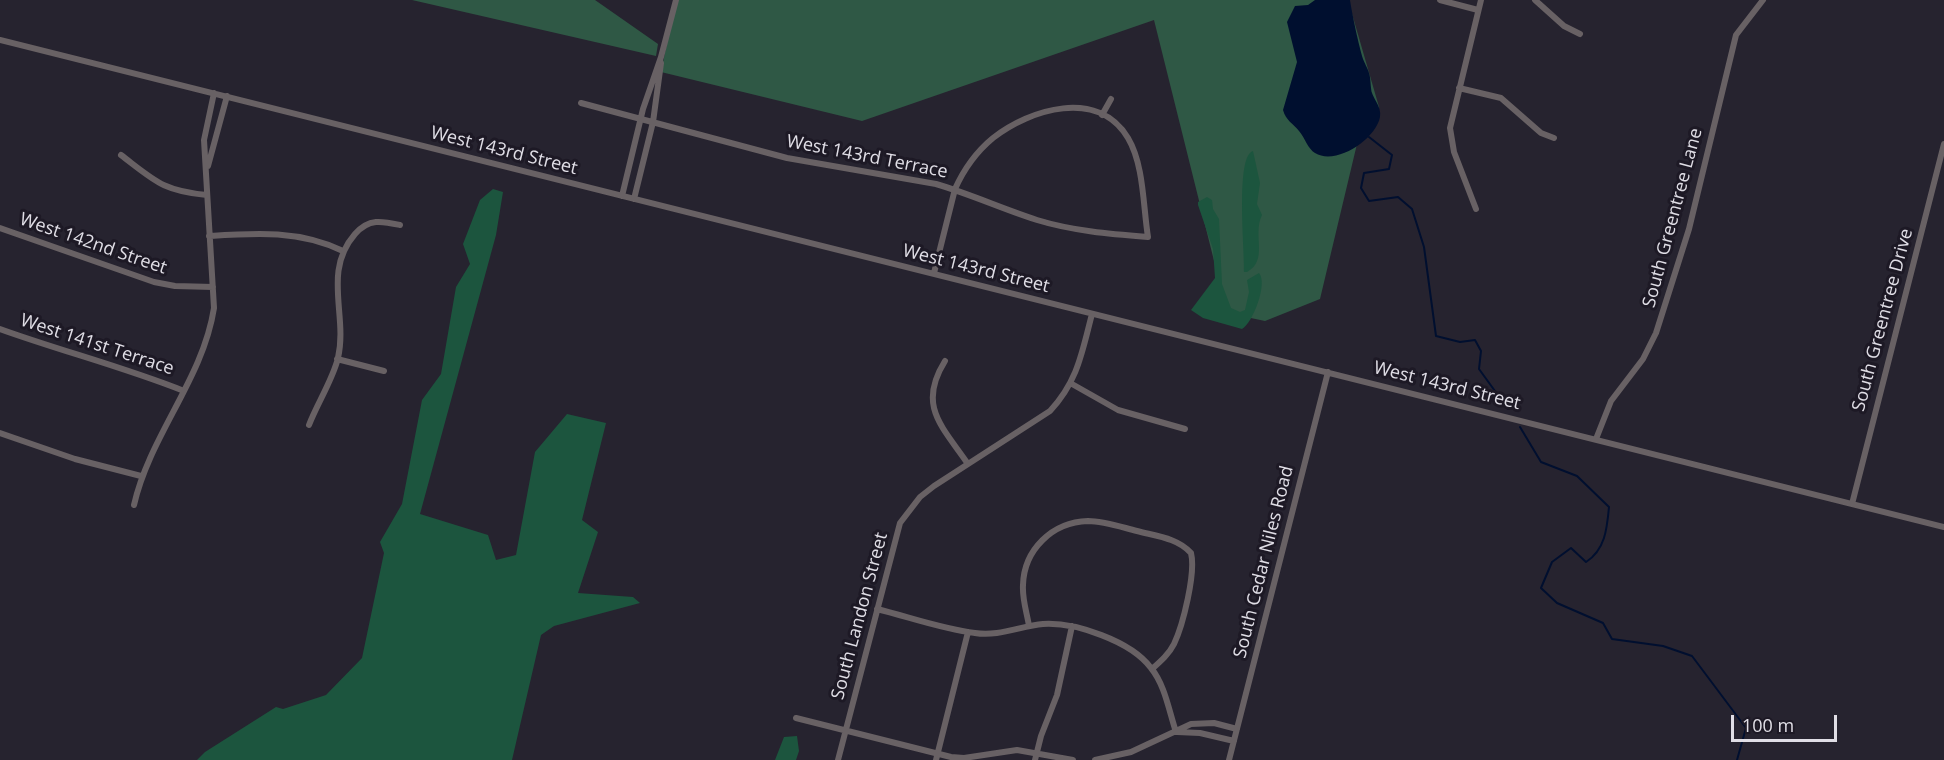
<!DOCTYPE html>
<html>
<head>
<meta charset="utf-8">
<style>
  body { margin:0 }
  #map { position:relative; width:1944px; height:760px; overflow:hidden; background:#26232f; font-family:"Open Sans",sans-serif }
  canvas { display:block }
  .scale { position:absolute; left:1731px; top:715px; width:106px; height:27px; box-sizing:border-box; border:3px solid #e0dee6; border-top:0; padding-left:8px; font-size:18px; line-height:21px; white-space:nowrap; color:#e0dee6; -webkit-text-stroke:4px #1d1925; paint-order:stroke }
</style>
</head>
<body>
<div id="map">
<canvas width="1944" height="760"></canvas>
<div class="scale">100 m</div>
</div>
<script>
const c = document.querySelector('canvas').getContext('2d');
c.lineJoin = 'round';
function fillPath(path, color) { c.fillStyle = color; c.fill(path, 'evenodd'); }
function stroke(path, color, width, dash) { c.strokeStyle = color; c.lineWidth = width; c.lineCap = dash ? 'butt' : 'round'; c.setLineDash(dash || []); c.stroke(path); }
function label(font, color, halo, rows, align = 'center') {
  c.font = font + ' "Open Sans",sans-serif'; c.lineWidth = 6; c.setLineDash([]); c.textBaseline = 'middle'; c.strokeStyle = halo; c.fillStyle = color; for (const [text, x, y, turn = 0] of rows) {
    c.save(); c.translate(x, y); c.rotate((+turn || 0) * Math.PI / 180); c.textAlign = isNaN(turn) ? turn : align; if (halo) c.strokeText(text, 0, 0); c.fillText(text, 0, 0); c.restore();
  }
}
const green = new Path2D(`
  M 412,0 L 595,0 L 658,44 L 656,56 Z
  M 676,0 L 1348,0 L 1379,107 C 1379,125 1372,134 1357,144 L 1320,299 L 1265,321 L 1227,313 L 1154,20 L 862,121 L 661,72 Z`);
const forest = new Path2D(`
  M 1253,151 L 1260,183 L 1257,204 L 1262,215 C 1252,235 1269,260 1247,272 L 1244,272 C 1245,252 1235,156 1253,151 Z
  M 493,189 L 503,192 L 496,235 L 420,514 L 488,535 L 496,560 L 516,555 L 535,452 L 567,414 L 606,423 L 582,520 L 598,532 L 578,593 L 633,597 L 640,603 L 554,626 L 541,635 L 512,760 L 197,760 L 205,752 L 276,707 L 283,709 L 326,695 L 362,658 L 384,553 L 380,542 L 402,504 L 422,400 L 441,374 L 456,287 L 470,264 L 463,244 L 480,200 Z
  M 1207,197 L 1212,200 L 1213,209 L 1219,219 L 1222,284 L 1231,308 L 1240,312 L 1245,310 L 1249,292 L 1247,280 L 1259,273 C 1268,283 1253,323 1242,329 L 1203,318 L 1191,310 L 1215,278 L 1213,249 L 1198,205 L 1198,202 Z
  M 797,736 L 799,751 L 796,760 L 775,760 L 784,737 Z`);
const water = new Path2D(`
  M 1315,0 L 1350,0 C 1352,14 1359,46 1363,59 C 1369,73 1370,71 1371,88 C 1371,97 1382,106 1380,117 C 1376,139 1336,166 1315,153 C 1308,149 1305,138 1299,131 C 1293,123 1286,121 1283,110 L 1297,62 L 1287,22 L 1295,6 L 1308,5 Z`);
const stream = new Path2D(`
  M 1369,137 L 1392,155 L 1389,169 L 1364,173 L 1361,188 L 1369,201 L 1398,197 L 1412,209 L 1424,247 L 1436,336 L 1460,342 L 1475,340 L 1481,351 L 1479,369 L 1508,409
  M 1520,427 L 1541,462 L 1577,476 L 1609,507 C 1607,529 1605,550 1586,562 L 1571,548 L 1552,562 L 1541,588 L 1557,603 L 1603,623 L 1612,639 L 1663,646 L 1692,656 L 1746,728 L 1737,760`);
const minor = new Path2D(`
  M 1440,0 L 1478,10
  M 1535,0 L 1564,26 L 1580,34
  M 0,40 L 1944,527
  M 1459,88 L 1501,98 L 1541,133 L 1554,138
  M 581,103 L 787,158 L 936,184 C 970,194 1003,209 1037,220 C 1073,231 1110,234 1148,237 C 1143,206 1144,165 1128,138 C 1098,88 1030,109 993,138 C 976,152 964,169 955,189 L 934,273
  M 1102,115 L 1111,99
  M 121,155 C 155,181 163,191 207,195
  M 208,166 L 227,96
  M 622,196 L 643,109 L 661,57 L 676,0
  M 634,199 L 653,122 L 661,63
  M 1476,209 L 1454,152 L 1450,128 L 1481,0
  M 0,228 L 154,282 L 175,286 L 213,287
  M 209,236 C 256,233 299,230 343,251
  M 0,329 C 61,351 124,367 184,391
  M 337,359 L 384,371
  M 945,361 C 917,406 942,426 968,464
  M 1072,384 L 1118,410 L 1185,429
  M 309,425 C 317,404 333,379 338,358 C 348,315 322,272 355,234 C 369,218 382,221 400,225
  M 0,433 L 75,459 L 141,476
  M 1596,439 L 1611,401 L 1643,359 L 1656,333 L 1689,229 L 1736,35 L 1763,0
  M 1852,504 L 1944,144
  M 134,505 C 150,435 203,379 214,308 L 204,140 L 214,93
  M 877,609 C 909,617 942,629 975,633 C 998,637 1021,626 1043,624 C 1075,622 1131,641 1151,668 C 1165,685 1169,711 1176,732
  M 1029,626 C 1027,613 1022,599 1023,585 C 1024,550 1052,522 1088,521 C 1104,521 1121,527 1137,531 C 1156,536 1178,538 1191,553 C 1196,573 1183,625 1174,644 C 1169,654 1161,661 1152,669
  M 796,718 L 951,757 L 964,758 L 1017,750 L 1073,760
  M 1177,732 L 1200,733 L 1234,741
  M 838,760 L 900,523 L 920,497 L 934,486 L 1050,411 C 1078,381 1082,352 1092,314
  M 936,760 L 968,632
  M 1035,760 L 1041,736 L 1057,695 L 1072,626
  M 1095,760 L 1131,752 L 1191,724 L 1214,723 L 1237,729
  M 1229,760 L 1328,372`);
const streetNames = [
  ["West 143rd Street",504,151,14],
  ["West 143rd Terrace",867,157,11],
  ["South Greentree Lane",1673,218,-75],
  ["West 142nd Street",93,244,19],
  ["West 143rd Street",976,269,14],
  ["South Greentree Drive",1883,320,-75],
  ["West 141st Terrace",97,345,18],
  ["West 143rd Street",1447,386,14],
  ["South Cedar Niles Road",1264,562,-76],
  ["South Landon Street",860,616,-75]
];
fillPath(green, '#2f5845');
fillPath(forest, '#1c553e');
fillPath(water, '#000f2f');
stroke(stream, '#000f2f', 2);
stroke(minor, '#686164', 6);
label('18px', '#e0dee6', '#1d1925', streetNames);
</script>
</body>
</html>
